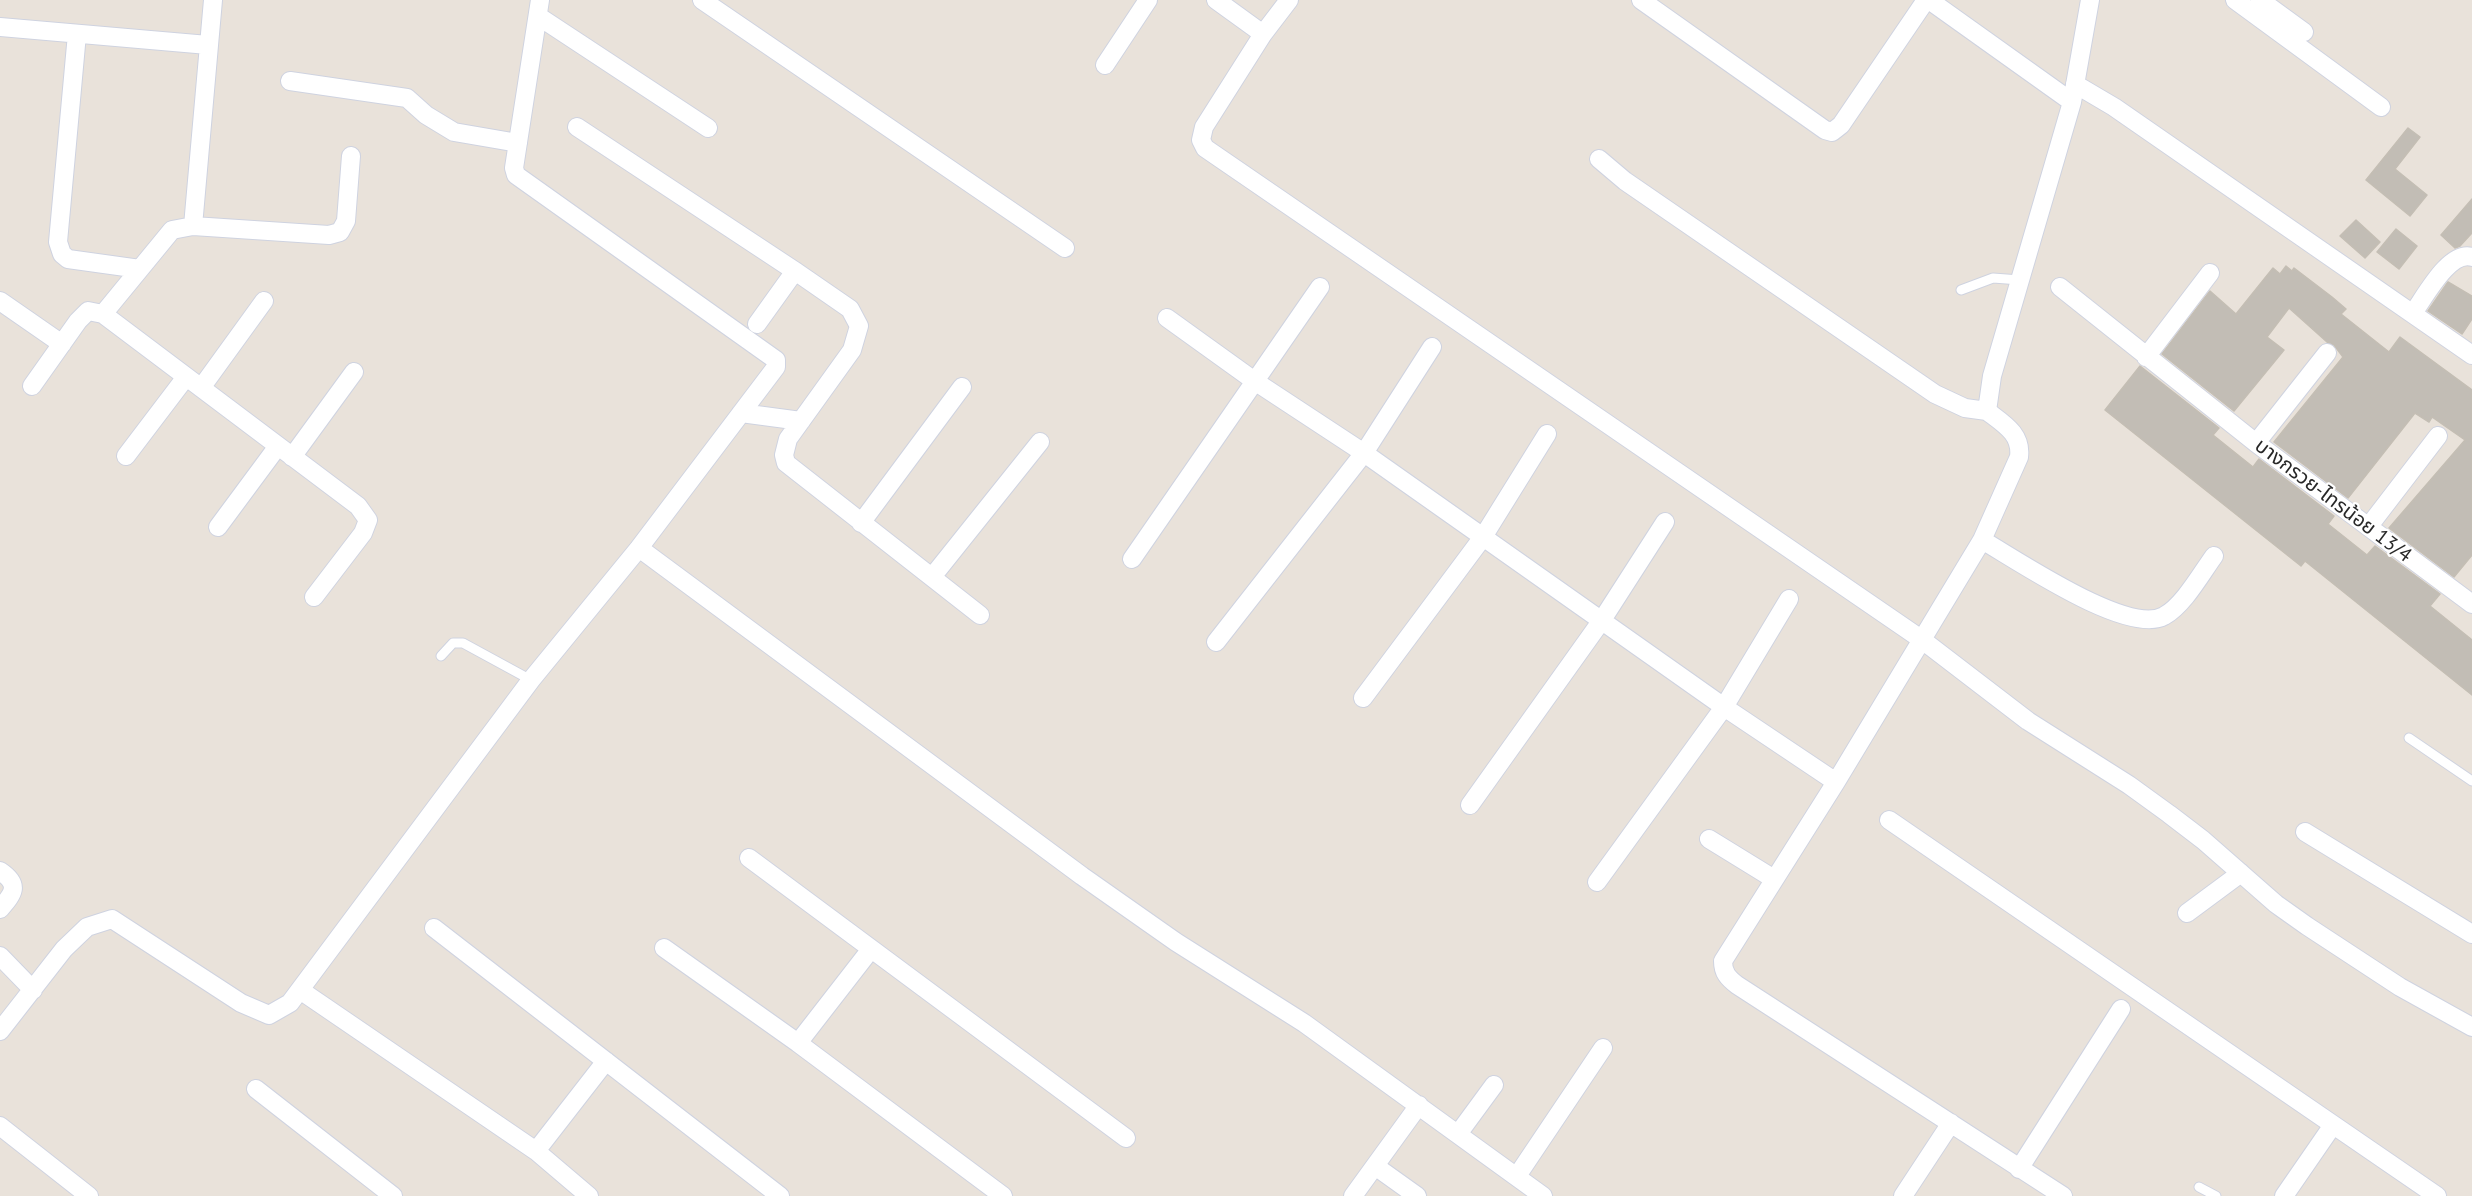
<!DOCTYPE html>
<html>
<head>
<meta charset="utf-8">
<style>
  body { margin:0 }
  canvas { display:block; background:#e9e2da }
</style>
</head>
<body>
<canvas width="2472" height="1196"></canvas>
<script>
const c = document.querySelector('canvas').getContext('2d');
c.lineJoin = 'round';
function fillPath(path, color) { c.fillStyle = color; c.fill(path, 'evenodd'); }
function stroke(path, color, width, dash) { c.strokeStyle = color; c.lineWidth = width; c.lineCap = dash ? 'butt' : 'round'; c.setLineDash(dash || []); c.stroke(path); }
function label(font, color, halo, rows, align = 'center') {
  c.font = font + ' "PT Sans","Noto Sans Thai",sans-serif'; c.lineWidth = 4.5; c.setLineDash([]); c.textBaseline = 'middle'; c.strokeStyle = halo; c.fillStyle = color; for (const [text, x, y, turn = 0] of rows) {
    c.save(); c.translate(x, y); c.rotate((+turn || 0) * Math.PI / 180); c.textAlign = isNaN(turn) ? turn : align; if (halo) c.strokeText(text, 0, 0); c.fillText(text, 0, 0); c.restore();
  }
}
const building = new Path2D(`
  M 2408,128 L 2420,137 L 2395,169 L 2427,195 L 2410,216 L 2366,180 Z
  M 2472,199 L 2472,233 L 2460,246 L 2455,248 L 2441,235 Z
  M 2356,220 L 2380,242 L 2365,258 L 2340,236 Z
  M 2396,229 L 2417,246 L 2399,269 L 2377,252 Z
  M 2286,266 L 2292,271 L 2294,268 L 2332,297 L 2346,309 L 2341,314 L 2389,352 L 2400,337 L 2472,390 L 2472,555 L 2454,577 L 2389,528 L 2465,440 L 2432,417 L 2429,422 L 2415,413 L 2348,498 L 2274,442 L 2343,357 L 2334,345 L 2327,342 L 2289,308 L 2267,337 L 2284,350 L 2234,411 L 2162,354 L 2210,291 L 2236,314 L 2273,268 L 2280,274 Z
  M 2448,282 L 2472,296 L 2472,319 L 2462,334 L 2428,311 Z
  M 2140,366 L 2219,428 L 2213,435 L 2253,467 L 2259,459 L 2334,516 L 2328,524 L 2367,555 L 2375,546 L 2440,594 L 2430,606 L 2472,640 L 2472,695 L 2305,561 L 2301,566 L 2105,410 Z`);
const lane = new Path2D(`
  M 1961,290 L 1993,278 L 2020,280
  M 441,656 L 453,643 L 463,643 L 531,680
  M 2409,738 L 2472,781
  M 2199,1187 L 2216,1196`);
const street = new Path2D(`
  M 702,0 L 1065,248
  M 1216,0 L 1263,34
  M 1289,0 L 1263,34 L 1204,127 L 1201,140 L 1205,148 L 1921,639 L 2028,721 L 2129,785 L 2169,814 L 2203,840 L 2276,904 L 2307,926 L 2400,987 L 2472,1027
  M 1641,0 L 1825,130 L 1832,132 L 1841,125 L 1926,0
  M 1929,0 L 2072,102
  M 2235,0 L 2381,107
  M 2260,0 L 2304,32
  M 538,16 L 708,128
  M 0,27 L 208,45
  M 77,34 L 58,242 L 62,254 L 68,259 L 140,269
  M 1105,65 L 1148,0
  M 290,81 L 407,98 L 426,115 L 454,132 L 518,143
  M 2075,84 L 2114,107 L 2472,355
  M 577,127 L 795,271 L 850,309 L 859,326 L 852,350 L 788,439 L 784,455 L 786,463 L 980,615
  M 1599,159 L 1625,181 L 1935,394 L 1965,408 L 1987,411
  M 193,226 L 213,0
  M 2060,287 L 2256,443 L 2472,604
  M 0,301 L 62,344
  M 2413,313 C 2425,297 2449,250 2472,257
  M 103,314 L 172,230 L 193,226 L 329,235 L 340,232 L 346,221 L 351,156
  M 1167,318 L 1256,382 L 1364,453 L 1724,707 L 1836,782
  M 757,324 L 795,271
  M 2146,357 L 2210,273
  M 32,386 L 78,321 L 88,311 L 103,314 L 358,506 L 368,520 L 363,533 L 314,597
  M 201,388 L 264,301
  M 741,413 L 801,421
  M 2256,443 L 2327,353
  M 126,456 L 186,377
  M 292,457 L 354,372
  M 861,523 L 962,387
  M 2369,526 L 2438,436
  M 218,527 L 278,446
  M 1982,540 C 2017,560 2128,636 2164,616 C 2183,606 2201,574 2214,556
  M 639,548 L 1082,876 L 1176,942 L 1304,1023 L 1543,1196
  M 1132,559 L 1320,287
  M 932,577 L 1040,442
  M 1216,642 L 1364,453 L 1432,347
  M 1363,698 L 1483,537 L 1547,434
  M 1470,805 L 1602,620 L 1665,522
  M 1889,820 L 2437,1196
  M 2305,832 L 2472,934
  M 1709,839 L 1774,879
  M 749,858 L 1126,1138
  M 0,871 C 21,885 13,894 0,909
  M 1597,882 L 1724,707 L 1789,599
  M 2187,913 L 2241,873
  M 434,928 L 780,1196
  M 664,948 L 798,1043 L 1003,1196
  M 0,956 L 33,990
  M 300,990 L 536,1151 L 589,1196
  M 0,1031 L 64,949 L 87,927 L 112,919 L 241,1003 L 269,1015 L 290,1003 L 531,680 L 639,548 L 776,367 L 776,360 L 516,175 L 514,168 L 540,0
  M 798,1043 L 871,949
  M 256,1089 L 393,1196
  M 0,1126 L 89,1196
  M 1458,1134 L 1494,1085
  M 536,1151 L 606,1061
  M 1375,1166 L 1417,1196
  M 2019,1169 L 2121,1009
  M 1517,1176 L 1603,1048
  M 1353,1196 L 1419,1105
  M 1903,1196 L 1951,1123
  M 2063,1196 L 1737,985 C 1728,978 1723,973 1723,961 L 1836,782 L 1982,540 L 2019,457 C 2022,434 2004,424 1987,411 L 1992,376 L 2072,102 L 2090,0
  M 2284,1196 L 2333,1125`);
const streetNames = [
  ["บางกรวย-ไทรน้อย 13/4",2333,501,37]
];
fillPath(building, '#c2bdb5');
stroke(building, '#c4beb4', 1.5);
stroke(lane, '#cfd3e0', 11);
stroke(street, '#cfd3e0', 20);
stroke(lane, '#fff', 9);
stroke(street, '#fff', 18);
label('20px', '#282828', '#fff', streetNames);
</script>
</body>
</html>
